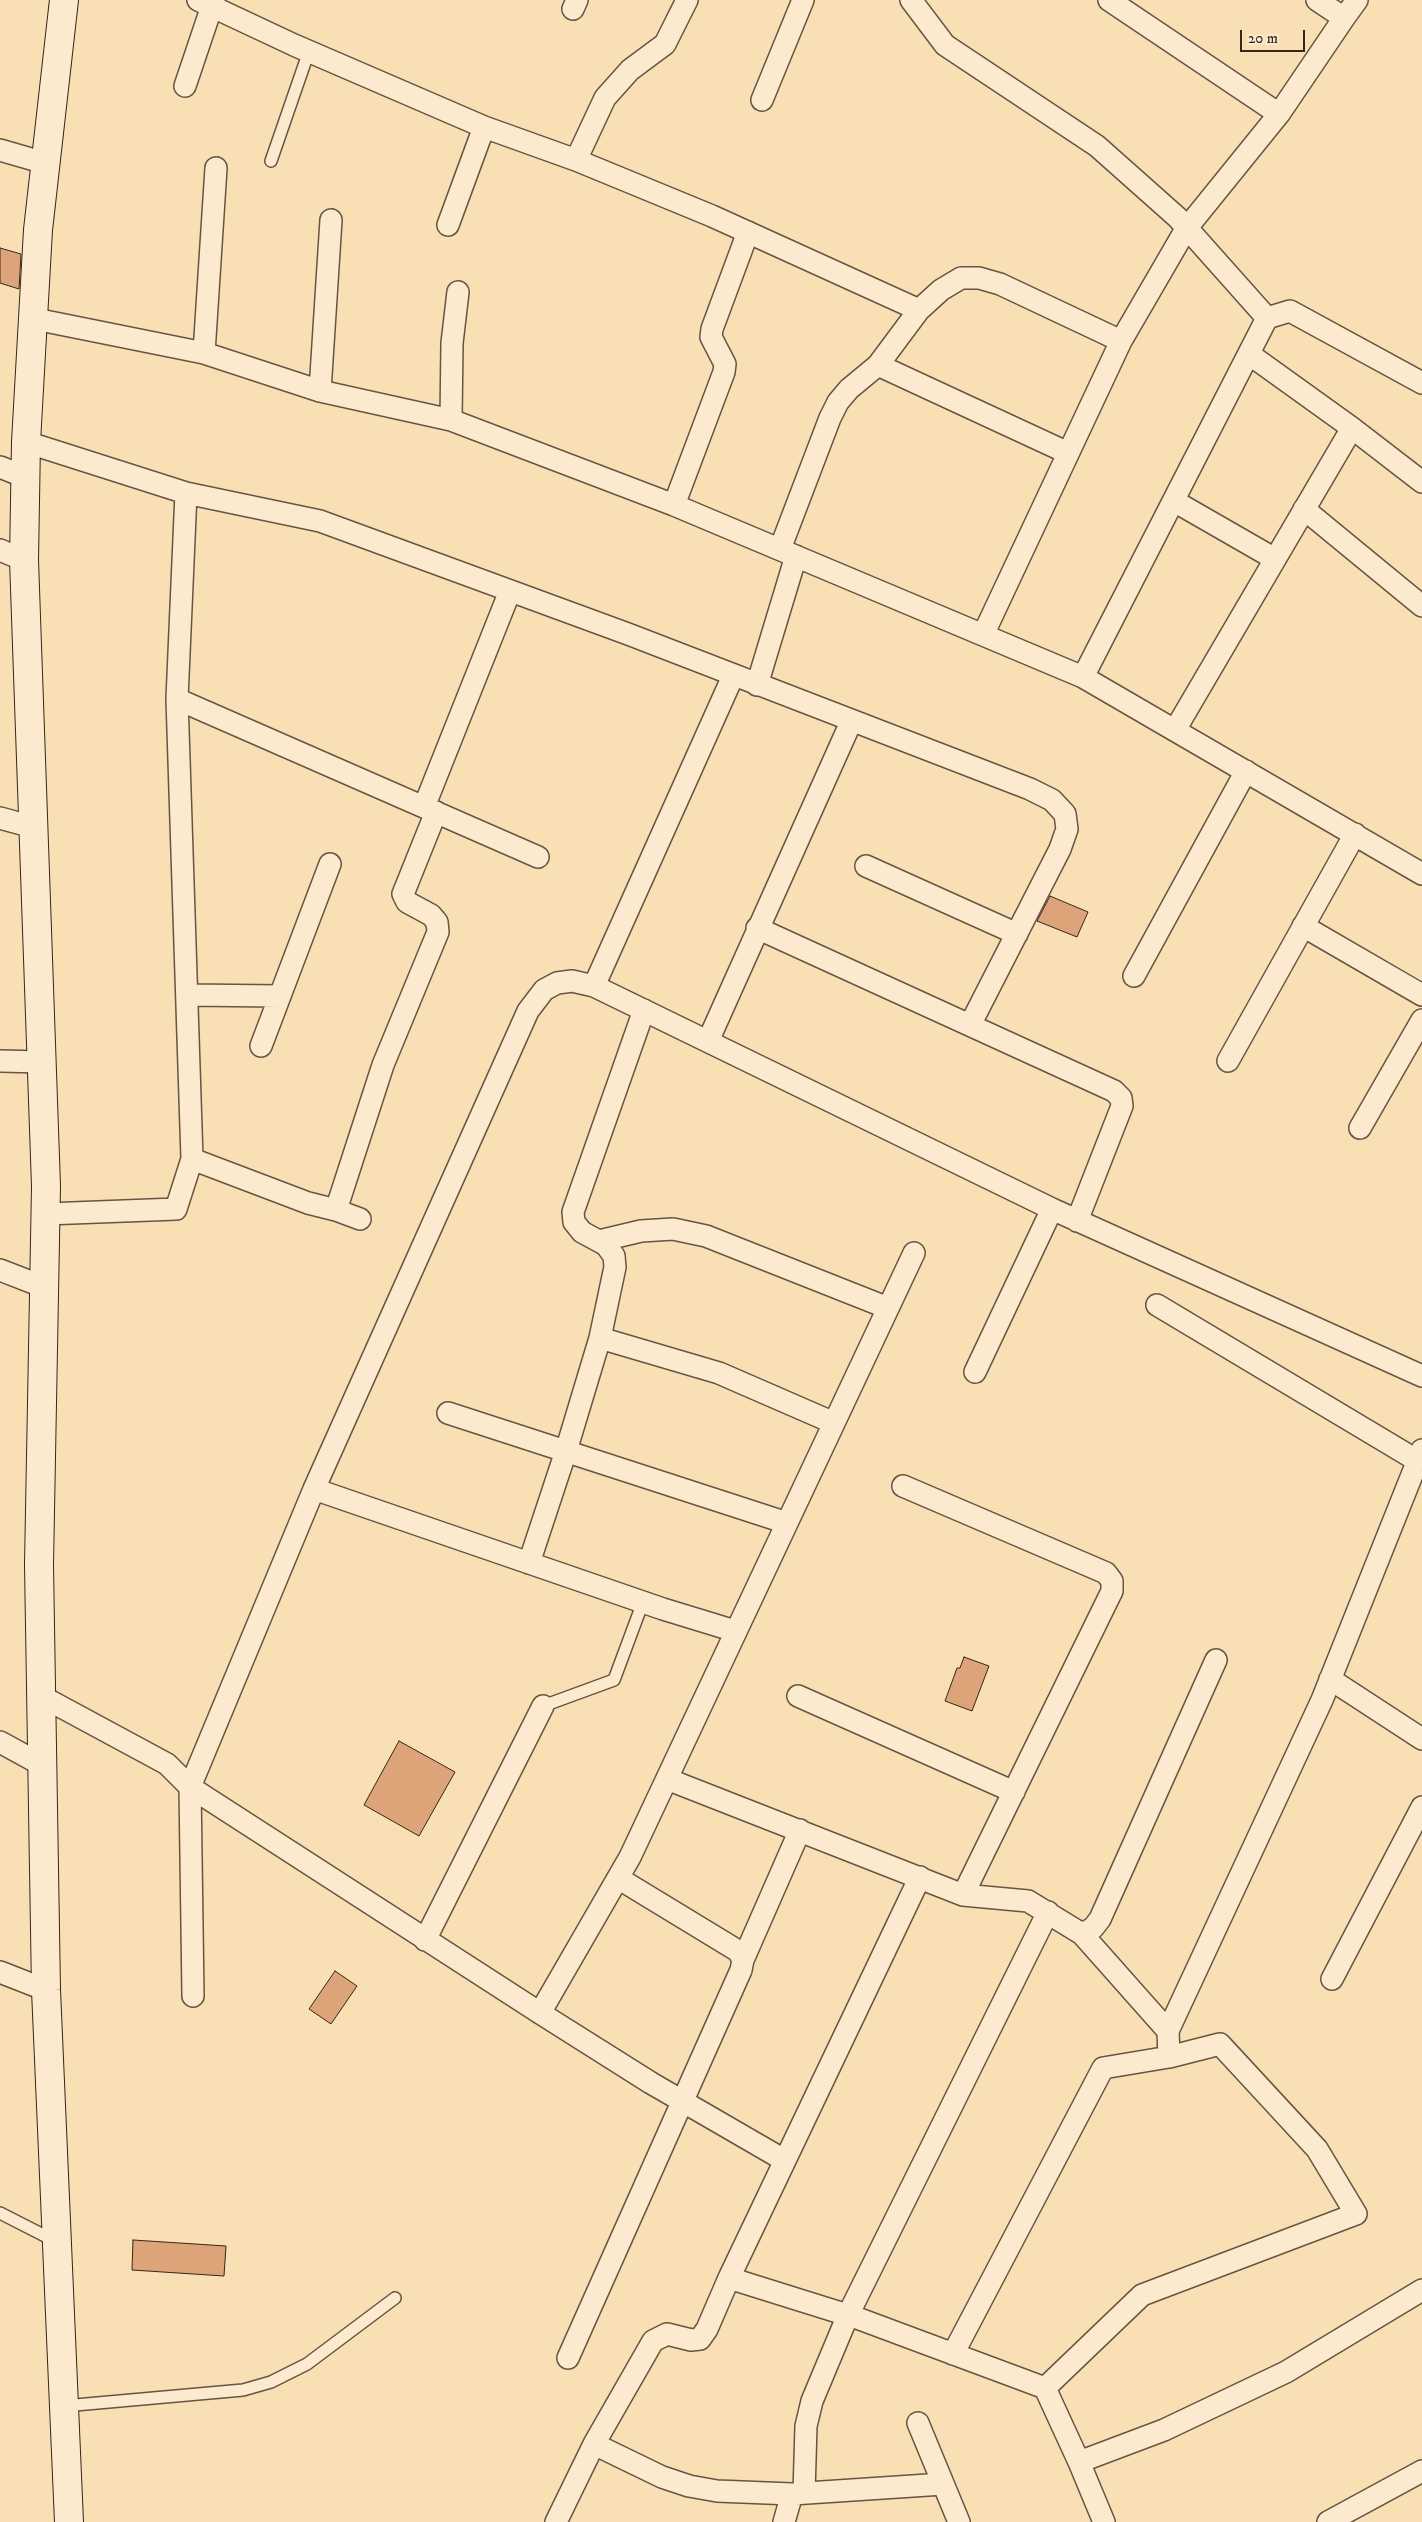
<!DOCTYPE html>
<style>
body{margin:0}
#map{position:relative;width:1422px;height:2522px;overflow:hidden;background:#f9dfb4;font-family:"IM FELL DW Pica",serif}
canvas{display:block}
.scale{position:absolute;left:1240px;top:30px;width:65px;height:22px;box-sizing:border-box;border:2px solid #36261c;border-top:0;padding-left:6px;font-size:15px;line-height:18px;white-space:nowrap;color:#36261c;-webkit-text-stroke:4px #fbeace;paint-order:stroke}
</style>
<div id="map">
<canvas width="1422" height="2522"></canvas>
<div class="scale">20 m</div>
</div>
<script>
const g = document.querySelector('canvas').getContext('2d');
g.lineJoin = 'round';
function fillPath(path, color) { g.fillStyle = color; g.fill(path, 'evenodd'); }
const poly = rows => new Path2D(rows.map(r => 'M' + r).join(''));
function strokePath(path, color, width, dash) { g.strokeStyle = color; g.lineWidth = width; g.lineCap = dash ? 'butt' : 'round'; g.setLineDash(dash || []); g.stroke(path); }
const building = poly([
 [0,248,21,254,19,289,0,283,0,248],
 [1050,896,1088,912,1077,937,1037,921,1050,896],
 [964,1657,989,1666,972,1711,945,1701,957,1668,960,1668,964,1657],
 [399,1741,455,1772,419,1836,364,1805,399,1741],
 [335,1971,357,1986,331,2024,309,2009,335,1971],
 [133,2240,226,2246,224,2276,132,2270,133,2240]
]);
fillPath(building, '#dca478');
strokePath(building, '#36261c', 1);
const lane = poly([
 [271,161,309,51],
 [543,1706,614,1680,643,1602],
 [0,2213,55,2241],
 [64,2406,243,2390,271,2382,307,2364,395,2298]
]);
const street = poly([
 [198,0,294,45,484,127,576,160,712,216,919,310],
 [911,0,945,45,1097,146,1178,218,1267,318],
 [573,9,577,0],
 [1344,18,1357,0],
 [185,86,214,0],
 [762,100,803,0],
 [1279,114,1344,18,1317,0],
 [0,150,45,163],
 [576,160,605,98,630,70,665,44,687,0],
 [448,225,484,127],
 [35,319,204,353,320,391,451,420,674,505,1083,677,1422,874],
 [204,353,216,168],
 [1249,354,1352,428,1422,482],
 [878,365,1068,453],
 [320,391,331,220],
 [451,420,452,343,458,292],
 [26,442,186,493,177,699,192,1159,176,1209,46,1214],
 [0,467,25,477],
 [186,493,320,521,628,634,1030,789,1052,800,1065,814,1067,829,1060,849,970,1025],
 [1174,501,1275,559],
 [674,505,724,372,725,364,711,337,712,329,748,232],
 [1304,509,1422,606],
 [780,549,830,418,838,402,849,389,878,365,919,310,941,290,961,278,979,278,1000,284,1121,341],
 [0,550,24,560],
 [983,635,1121,341,1186,229,1279,114,1109,0],
 [1083,677,1267,318,1290,311,1422,383],
 [757,685,796,556],
 [177,699,538,857],
 [1175,730,1352,428],
 [424,807,510,591],
 [0,818,33,827],
 [866,866,1017,934],
 [1303,926,1422,995],
 [757,928,1114,1091,1121,1098,1122,1106,1077,1221],
 [1134,976,1246,771],
 [594,986,733,676],
 [188,995,280,996],
 [708,1041,851,722],
 [261,1046,330,864],
 [0,1061,42,1062],
 [1228,1061,1355,834],
 [1360,1128,1422,1020],
 [192,1159,308,1203,336,1210,383,1065,438,932,437,922,431,915,407,902,403,894,436,812],
 [336,1210,360,1219],
 [599,1241,641,1231,673,1229,706,1236,888,1308],
 [0,1270,44,1287],
 [1157,1305,1418,1461],
 [600,1338,719,1373,834,1423],
 [975,1372,1052,1209],
 [448,1413,787,1523],
 [903,1486,1106,1573,1112,1581,1112,1591,963,1895],
 [314,1489,663,1609,735,1631],
 [529,1563,566,1451,600,1338,615,1267,614,1256,606,1245,582,1232,574,1222,573,1212,644,1010],
 [1330,1679,1422,1739],
 [41,1696,167,1764,190,1787,540,2013,651,2083,784,2160],
 [798,1696,1014,1792],
 [0,1742,42,1765],
 [667,1779,963,1895,1028,1901,1082,1934,1093,1928,1100,1919,1216,1660],
 [1082,1934,1168,2031],
 [425,1940,543,1706],
 [743,1960,800,1830],
 [0,1972,46,1990],
 [1332,1979,1422,1807],
 [193,1996,190,1787,314,1489,528,1011,544,990,557,983,572,981,594,986,1052,1209,1422,1376],
 [540,2013,630,1857,914,1253],
 [1169,2057,1168,2031,1322,1700,1422,1450],
 [729,2278,920,1877],
 [953,2354,1103,2068,1169,2057,1220,2044,1317,2149,1356,2214,1142,2295,1045,2388],
 [568,2358,741,1970,743,1960,738,1951,618,1878],
 [918,2423,959,2522],
 [594,2444,662,2477,689,2486,717,2491,792,2494,943,2484],
 [804,2493,806,2426,812,2401,848,2315,1048,1912],
 [556,2522,594,2444,653,2341,667,2334,691,2340,700,2339,707,2329,729,2278,857,2318,1045,2388,1079,2462],
 [784,2522,792,2494],
 [1104,2522,1079,2462,1164,2430,1286,2372,1422,2290],
 [1328,2522,1422,2471]
]);
const secondary = poly([
 [64,0,38,230,26,442,24,560,46,1186,39,1565,46,1990,69,2522]
]);
strokePath(lane, '#675442', 14);
strokePath(street, '#675442', 24);
strokePath(secondary, '#36261c', 30);
strokePath(lane, '#fbeace', 11);
strokePath(street, '#fbeace', 21);
strokePath(secondary, '#fbeace', 28);
</script>
